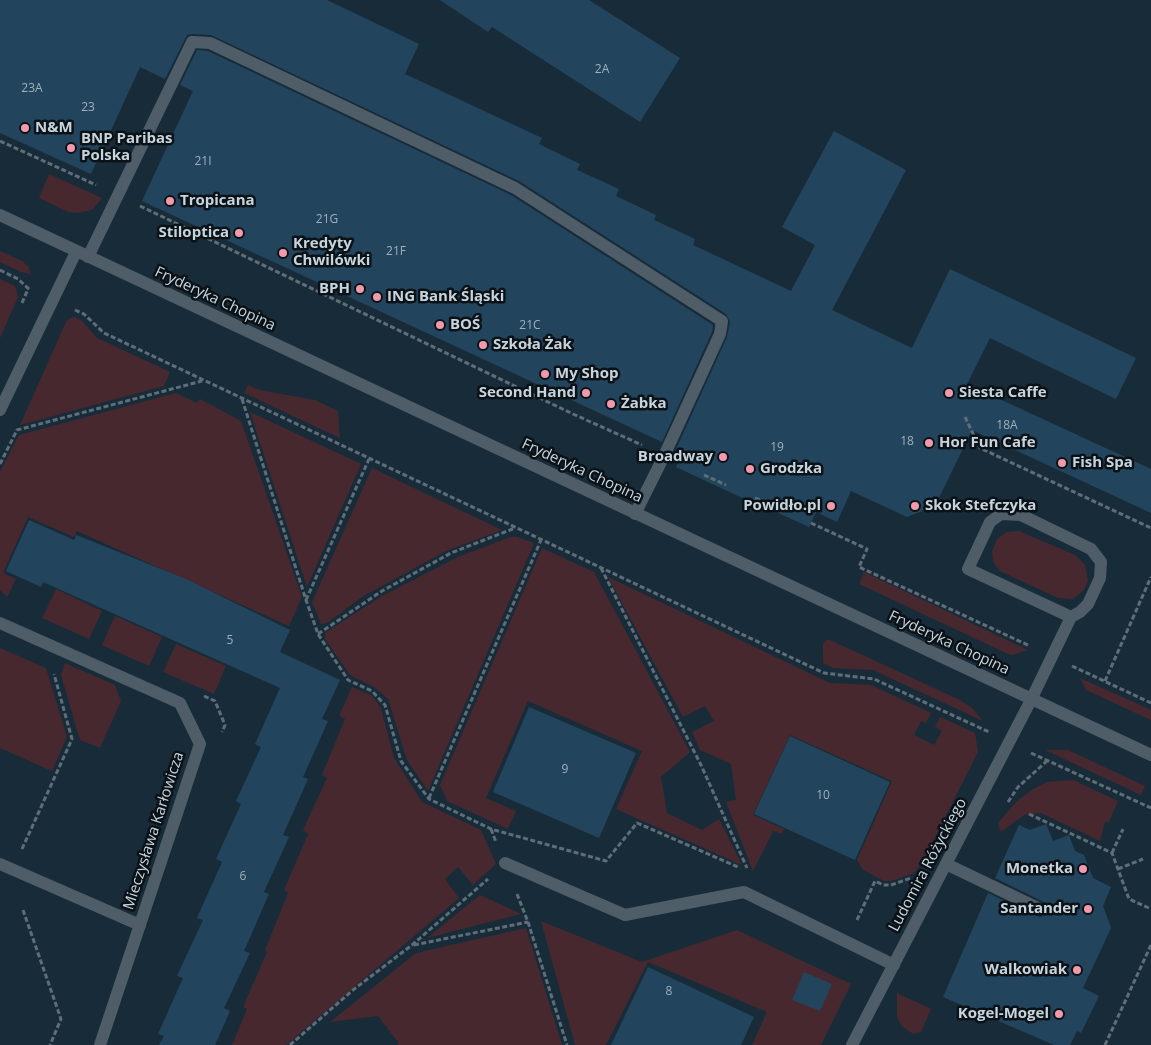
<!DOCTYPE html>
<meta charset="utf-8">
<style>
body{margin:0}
canvas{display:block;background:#182b38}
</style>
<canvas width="1151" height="1045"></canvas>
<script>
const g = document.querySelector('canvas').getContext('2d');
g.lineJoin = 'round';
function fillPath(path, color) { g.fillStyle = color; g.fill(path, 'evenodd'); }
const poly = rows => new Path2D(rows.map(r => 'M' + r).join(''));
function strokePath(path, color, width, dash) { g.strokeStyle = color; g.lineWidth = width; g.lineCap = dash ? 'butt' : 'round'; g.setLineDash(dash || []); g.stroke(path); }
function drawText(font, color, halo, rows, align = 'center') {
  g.font = font + ' "Open Sans",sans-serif'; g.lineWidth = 5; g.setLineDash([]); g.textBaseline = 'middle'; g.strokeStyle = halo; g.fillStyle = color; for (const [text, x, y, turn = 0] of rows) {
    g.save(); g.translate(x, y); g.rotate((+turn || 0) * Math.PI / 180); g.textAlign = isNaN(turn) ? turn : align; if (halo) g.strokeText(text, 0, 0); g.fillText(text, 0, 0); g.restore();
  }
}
fillPath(poly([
 [49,174,102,198,92,210,78,213,68,212,39,198],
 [0,251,22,261,28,266,31,274,21,272,0,262],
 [0,279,15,286,18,297,0,338],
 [74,317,81,320,97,338,170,372,164,386,20,425,66,322,70,318],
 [248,385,259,390,315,400,338,411,340,438,244,393],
 [176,393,197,403,200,399,241,421,302,597,289,626,77,531,74,537,28,517,3,573,16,579,7,597,0,590,0,472,19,435],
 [250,412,361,464,307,587],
 [372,468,502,530,446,551,362,597,327,623,321,624,312,602],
 [1019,531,1075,555,1085,565,1088,581,1084,590,1073,599,1058,598,1000,571,993,562,992,552,997,539,1007,532],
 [510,537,517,537,534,543,428,791,407,760,388,699,374,687,350,675,325,639,325,633,382,596,458,557],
 [542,548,594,572,690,752,661,777,667,813,702,830,719,819,742,865,616,809,642,751,528,701,486,798,516,811,508,829,447,801,440,785],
 [864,572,1028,650,1012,655,1008,654,859,584],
 [608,577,830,683,871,685,931,713,926,723,921,721,914,735,934,745,942,731,935,727,940,717,975,733,978,752,924,859,914,873,892,881,884,881,863,870,857,860,892,781,790,735,753,815,784,829,782,834,773,831,753,871,726,802,736,800,731,764,700,750,692,732,714,721,705,706,683,717],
 [56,589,102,611,89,639,42,618],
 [115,616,162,637,149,666,102,645],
 [826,640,830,640,958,699,972,708,983,721,873,670,833,668,823,663,823,644],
 [176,644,226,666,214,694,163,672],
 [0,648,46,668,67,737,52,771,0,748],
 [65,663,115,685,121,701,100,748,80,740,61,675],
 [1080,678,1151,710,1151,720,1086,690],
 [352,687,373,696,381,709,394,758,422,802,481,830,496,864,473,885,458,867,445,879,459,898,286,1045,232,1045,247,1009,243,1007,267,952,265,950,288,893,284,890,308,834,303,830,327,778,322,775,345,719,339,716],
 [1045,750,1068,750,1145,786,1141,795],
 [1073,780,1118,801,1109,822,1105,822,1100,841,1041,813,1024,815,1001,832,998,823,1016,802,1033,789,1047,782],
 [480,895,521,914,427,938],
 [541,921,642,962,737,930,851,984,821,1045,752,1045,767,1012,648,962,606,1045,575,1045],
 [526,928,562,1045,398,1045,398,1042,378,1016,330,1022,416,953],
 [897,993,931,1009,921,1032,913,1034,902,1026,897,1018]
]), '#47282f');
fillPath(poly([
 [0,0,327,0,419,44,405,74,542,138,539,144,580,164,577,170,619,189,616,196,656,215,654,220,695,239,693,245,791,291,815,245,782,227,834,131,906,170,832,310,912,348,950,269,1136,358,1116,399,990,338,967,384,1151,469,1151,513,972,430,935,506,907,517,851,491,837,522,816,512,809,527,754,502,753,503,676,467,684,452,676,449,727,337,730,322,726,314,519,181,211,35,192,34,187,35,165,79,140,67,91,174,0,133],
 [440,0,589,0,680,58,640,122,492,27,488,32],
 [197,50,208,51,511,195,713,325,712,332,662,442,142,201,193,91,180,85],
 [29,520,74,540,76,535,186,579,290,630,280,652,340,680,322,719,328,721,303,777,308,779,283,835,289,837,264,892,269,894,244,951,250,953,224,1008,230,1011,215,1045,159,1045,164,1036,158,1034,183,978,177,976,203,920,197,918,222,862,216,859,241,804,236,801,261,747,255,744,280,688,43,582,41,587,6,571],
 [529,707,636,753,599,838,493,792],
 [790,736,890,782,855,860,754,814],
 [1046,824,1053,841,1069,835,1075,851,1084,855,1093,878,1111,887,1103,906,1111,928,1083,988,1099,996,1081,1033,1077,1031,1070,1045,1054,1045,943,997,988,893,1036,916,1041,917,1047,913,1048,908,1044,902,995,878,1019,825,1030,830],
 [648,967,754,1017,741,1045,611,1045],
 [804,972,832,984,820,1011,792,1000]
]), '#22455d');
strokePath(poly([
 [0,141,96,185],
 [140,206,573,414,642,445],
 [0,270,18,279,30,290],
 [22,303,28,289],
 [75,310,84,314,104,333,824,673,874,679,989,732],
 [242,399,306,600,318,634,348,680,372,691,385,705,401,761,429,799,491,829,606,861,637,823,740,868],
 [965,417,980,448,1151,528],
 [0,464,17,430,202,381],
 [704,475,726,485],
 [755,498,778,508],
 [811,523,867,549,859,567,1030,646],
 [601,568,701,765,747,868],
 [306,600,369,459],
 [318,634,382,591,451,553,515,528],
 [1072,666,1151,703],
 [1105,681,1151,577],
 [204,696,215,701,225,725,222,732],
 [1031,753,1151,808],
 [429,798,541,540],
 [1008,802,1018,787,1047,761],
 [1029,814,1112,853,1129,899,1151,909],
 [491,829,496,842],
 [22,849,72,739,54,674],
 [1112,853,1123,829],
 [1118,869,1143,859],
 [517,894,528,922,567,1045],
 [23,910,61,1019,50,1045],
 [857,920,875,881,883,885,891,885,911,878],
 [414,945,528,922],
 [290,1045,353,990,412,945,488,879],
 [1105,1045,1151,945]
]), '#5e6e79', 3, [5, 2.5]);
strokePath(poly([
 [88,257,192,42,210,43,515,188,722,321,720,334,664,456,635,514],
 [1001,514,1021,515,1091,549,1101,562,1100,578,1088,604,1080,612,1071,617,968,569,990,522,1001,514],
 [1031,700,1071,617],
 [505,863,625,915,744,892,894,965],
 [0,864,140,925],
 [946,864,1040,909]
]), '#4e5d68', 12);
strokePath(poly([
 [0,410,76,252],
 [0,623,180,703,200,744,100,1045],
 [852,1045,1031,700]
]), '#4e5d68', 12);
strokePath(poly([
 [0,215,1151,755]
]), '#4e5d68', 12);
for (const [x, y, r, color] of [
 [25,128,5,"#f29aac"],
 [71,148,5,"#f29aac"],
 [170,201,5,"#f29aac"],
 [239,233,5,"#f29aac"],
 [283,253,5,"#f29aac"],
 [360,289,5,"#f29aac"],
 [377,297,5,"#f29aac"],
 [440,325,5,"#f29aac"],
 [483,345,5,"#f29aac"],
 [545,374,5,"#f29aac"],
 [586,393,5,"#f29aac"],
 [949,393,5,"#f29aac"],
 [611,404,5,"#f29aac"],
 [929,443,5,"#f29aac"],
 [723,457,5,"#f29aac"],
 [1062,463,5,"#f29aac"],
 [750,469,5,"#f29aac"],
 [831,506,5,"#f29aac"],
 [915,506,5,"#f29aac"],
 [1083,869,5,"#f29aac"],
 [1088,909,5,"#f29aac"],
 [1077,970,5,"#f29aac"],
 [1059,1014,5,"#f29aac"]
]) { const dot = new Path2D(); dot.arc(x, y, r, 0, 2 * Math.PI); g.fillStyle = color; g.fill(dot); strokePath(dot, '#0a1218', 2); }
drawText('12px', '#9eb0bc', null, [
 ["2A",602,70],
 ["23A",32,89],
 ["23",88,108],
 ["21I",203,162],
 ["21G",327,220],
 ["21F",396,252],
 ["21C",530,326],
 ["18A",1007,426],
 ["18",907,442],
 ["19",777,448],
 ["5",230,641],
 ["9",565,770],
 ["10",823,796],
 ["6",243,877],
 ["8",669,992]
]);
drawText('bold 15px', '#c8d4dc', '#0a1218', [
 ["N&M",35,128],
 ["BNP Paribas",81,139],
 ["Polska",81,156],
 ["Tropicana",180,201],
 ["Stiloptica",229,233,"right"],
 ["Kredyty",293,244],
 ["Chwilówki",293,261],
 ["BPH",350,289,"right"],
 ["ING Bank Śląski",387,297],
 ["BOŚ",450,325],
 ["Szkoła Żak",493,345],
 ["My Shop",555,374],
 ["Second Hand",576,393,"right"],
 ["Siesta Caffe",959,393],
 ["Żabka",621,404],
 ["Hor Fun Cafe",939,443],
 ["Broadway",713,457,"right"],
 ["Fish Spa",1072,463],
 ["Grodzka",760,469],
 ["Powidło.pl",821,506,"right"],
 ["Skok Stefczyka",925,506],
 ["Monetka",1073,869,"right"],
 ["Santander",1078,909,"right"],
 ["Walkowiak",1067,970,"right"],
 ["Kogel-Mogel",1049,1014,"right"]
], 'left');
drawText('15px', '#c8d4dc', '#0a1218', [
 ["Fryderyka Chopina",215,299,25],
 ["Fryderyka Chopina",582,471,25],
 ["Fryderyka Chopina",949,643,25],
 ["Mieczysława Karłowicza",154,831,-72],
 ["Ludomira Różyckiego",928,865,-62]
]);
</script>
